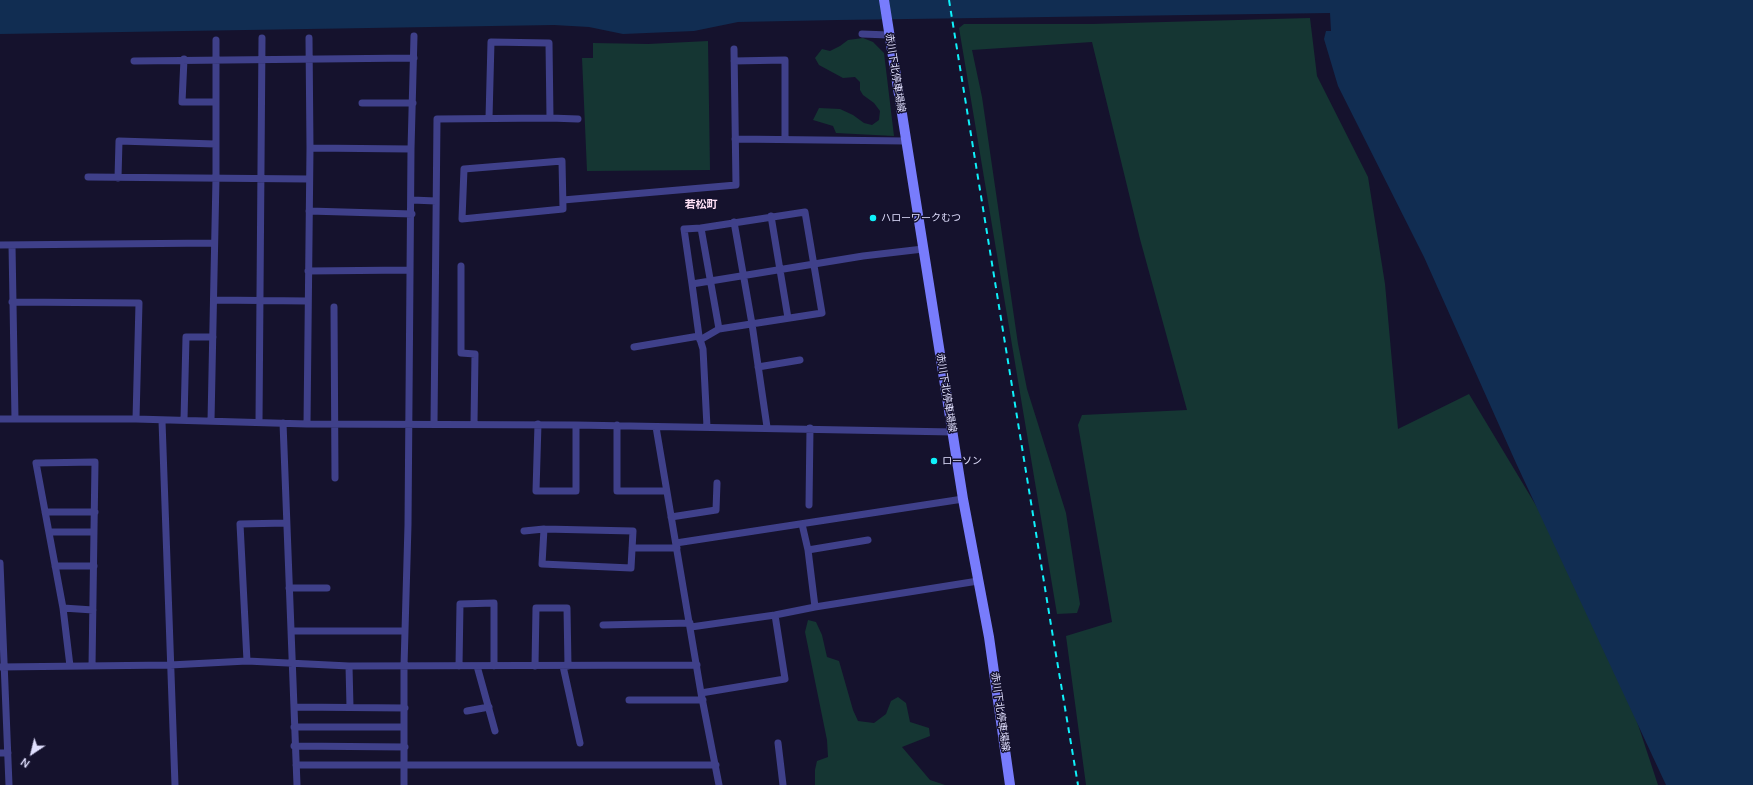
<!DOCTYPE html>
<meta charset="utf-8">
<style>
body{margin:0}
#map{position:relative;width:1753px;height:785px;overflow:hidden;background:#15122d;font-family:Manrope,sans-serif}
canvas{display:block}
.north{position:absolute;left:12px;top:733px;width:40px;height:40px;-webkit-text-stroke:3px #15122d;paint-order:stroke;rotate:215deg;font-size:11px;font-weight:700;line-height:16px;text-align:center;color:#e0dffe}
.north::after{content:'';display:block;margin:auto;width:14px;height:18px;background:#e0dffe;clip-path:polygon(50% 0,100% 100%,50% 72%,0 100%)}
</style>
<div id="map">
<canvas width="1753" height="785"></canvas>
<div class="north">N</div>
</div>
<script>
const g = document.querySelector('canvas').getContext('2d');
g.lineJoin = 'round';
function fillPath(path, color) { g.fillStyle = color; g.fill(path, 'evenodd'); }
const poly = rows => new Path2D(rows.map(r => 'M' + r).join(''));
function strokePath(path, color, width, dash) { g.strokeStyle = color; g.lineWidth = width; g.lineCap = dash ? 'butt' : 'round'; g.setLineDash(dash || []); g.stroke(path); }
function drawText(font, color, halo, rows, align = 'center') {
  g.font = font + ' Manrope,"Noto Sans JP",sans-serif'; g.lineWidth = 3; g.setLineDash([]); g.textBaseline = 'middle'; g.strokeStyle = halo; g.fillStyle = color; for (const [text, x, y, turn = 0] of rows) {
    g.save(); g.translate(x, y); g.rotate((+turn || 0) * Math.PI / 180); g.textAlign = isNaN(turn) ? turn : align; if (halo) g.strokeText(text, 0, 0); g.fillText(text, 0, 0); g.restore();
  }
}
fillPath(poly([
 [1310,18,1317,76,1368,177,1385,284,1398,429,1469,394,1561,547,1609,637,1658,785,1086,785,1066,636,1112,622,1078,425,1082,415,1187,410,1140,239,1092,42,972,50,982,97,1018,344,1027,389,1066,513,1080,604,1077,613,1057,614,959,28,964,24,1092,24],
 [863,38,873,42,884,53,894,136,836,133,833,126,813,120,819,108,840,109,853,115,864,123,872,125,879,120,880,111,874,103,863,95,860,90,860,82,855,77,843,78,819,65,815,58,822,49,830,51,840,46,848,40],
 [708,41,710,170,587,171,582,58,593,58,593,43,648,44],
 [808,620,816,622,822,635,827,657,839,661,853,710,858,721,874,723,886,714,891,701,898,697,906,703,910,722,929,728,930,736,902,747,930,780,945,785,815,785,815,770,817,761,828,757,827,740,805,632]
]), '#153633');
fillPath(poly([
 [0,0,1753,0,1753,785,1666,785,1516,463,1424,257,1338,86,1324,39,1326,31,1331,31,1330,13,838,20,738,22,694,31,623,34,589,27,554,25,0,34]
]), '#112d52');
strokePath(poly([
 [862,34,889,35],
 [184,59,182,102,215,102],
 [134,61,414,58],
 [734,61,785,60,785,139],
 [362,103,413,103],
 [489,118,491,42,549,43,550,118],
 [735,139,906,141],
 [310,148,411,149],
 [562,161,563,209,462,219,464,169,562,161],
 [88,177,309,179],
 [118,178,119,141,215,144],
 [412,200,436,201],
 [563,200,736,185,734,49],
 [309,211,412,214],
 [771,216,788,318],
 [734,222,752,324,767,427],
 [0,245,214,243],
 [12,245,15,419],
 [461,266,461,353,475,354,474,424],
 [308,271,410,270],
 [692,284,684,229,701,228,805,212,822,313,719,329,701,228],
 [214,300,307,301],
 [12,302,139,303,136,419],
 [334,307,335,478],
 [700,340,719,329],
 [634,347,699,336],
 [758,367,800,360],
 [0,419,136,419,307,424,576,425,953,432],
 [184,420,186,337,213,337],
 [162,421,175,785],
 [211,421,216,178,216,40],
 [259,422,262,38],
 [283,423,297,785],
 [307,424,310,148,309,38],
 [434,424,437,119,550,118,578,119],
 [538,424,536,491,576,491,576,425],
 [617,425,617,491,666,491],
 [656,427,701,693,719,785],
 [707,427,703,349,699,336,692,284,863,256,923,249],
 [809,505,810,428],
 [45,512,95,512],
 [671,517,716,510,717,483],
 [802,524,808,550,815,607],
 [524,531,544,529,633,531,631,568,542,564,544,529],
 [49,532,94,532],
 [676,543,963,499],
 [632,548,677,548],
 [808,550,868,540],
 [0,563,9,785],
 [55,566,94,566],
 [289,588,327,588],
 [63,608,93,610],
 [603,625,690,623],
 [691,627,775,615,815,607,978,581],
 [291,631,405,631],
 [247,661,240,524,286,523],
 [70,666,63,608,36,463,95,462,92,666],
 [349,666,350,707],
 [459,666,460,604,494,603,494,666],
 [477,666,495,731],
 [535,666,536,608,567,608,568,666],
 [563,666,580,743],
 [0,667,170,665,247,661,349,666,697,665],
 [701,693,785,679,775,615],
 [629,700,703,700],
 [294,707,405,708],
 [467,711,489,707],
 [294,727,404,727],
 [778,743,783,785],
 [294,746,405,747],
 [0,753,8,753],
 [296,765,716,765],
 [404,785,404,666,408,525,411,149,414,36]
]), '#3f408a', 7);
strokePath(poly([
 [884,0,963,499,989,637,1010,785]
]), '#787cfc', 10);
strokePath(poly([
 [949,0,1051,625,1078,785]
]), '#0ff1fa', 2, [6, 5]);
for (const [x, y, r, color] of [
 [873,218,4,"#0ff1fa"],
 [934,461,4,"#0ff1fa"]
]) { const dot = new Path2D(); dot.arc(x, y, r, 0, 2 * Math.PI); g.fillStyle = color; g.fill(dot); strokePath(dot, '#15122d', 1.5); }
drawText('10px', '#e0dffe', '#15122d', [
 ["赤川下北停車場線",895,73,81],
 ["赤川下北停車場線",946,393,81],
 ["赤川下北停車場線",1000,712,82]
]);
drawText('10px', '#e0dffe', '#15122d', [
 ["ハローワークむつ",881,218],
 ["ローソン",942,461]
], 'left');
drawText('bold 11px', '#fee0f5', '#15122d', [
 ["若松町",701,205]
]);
</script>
